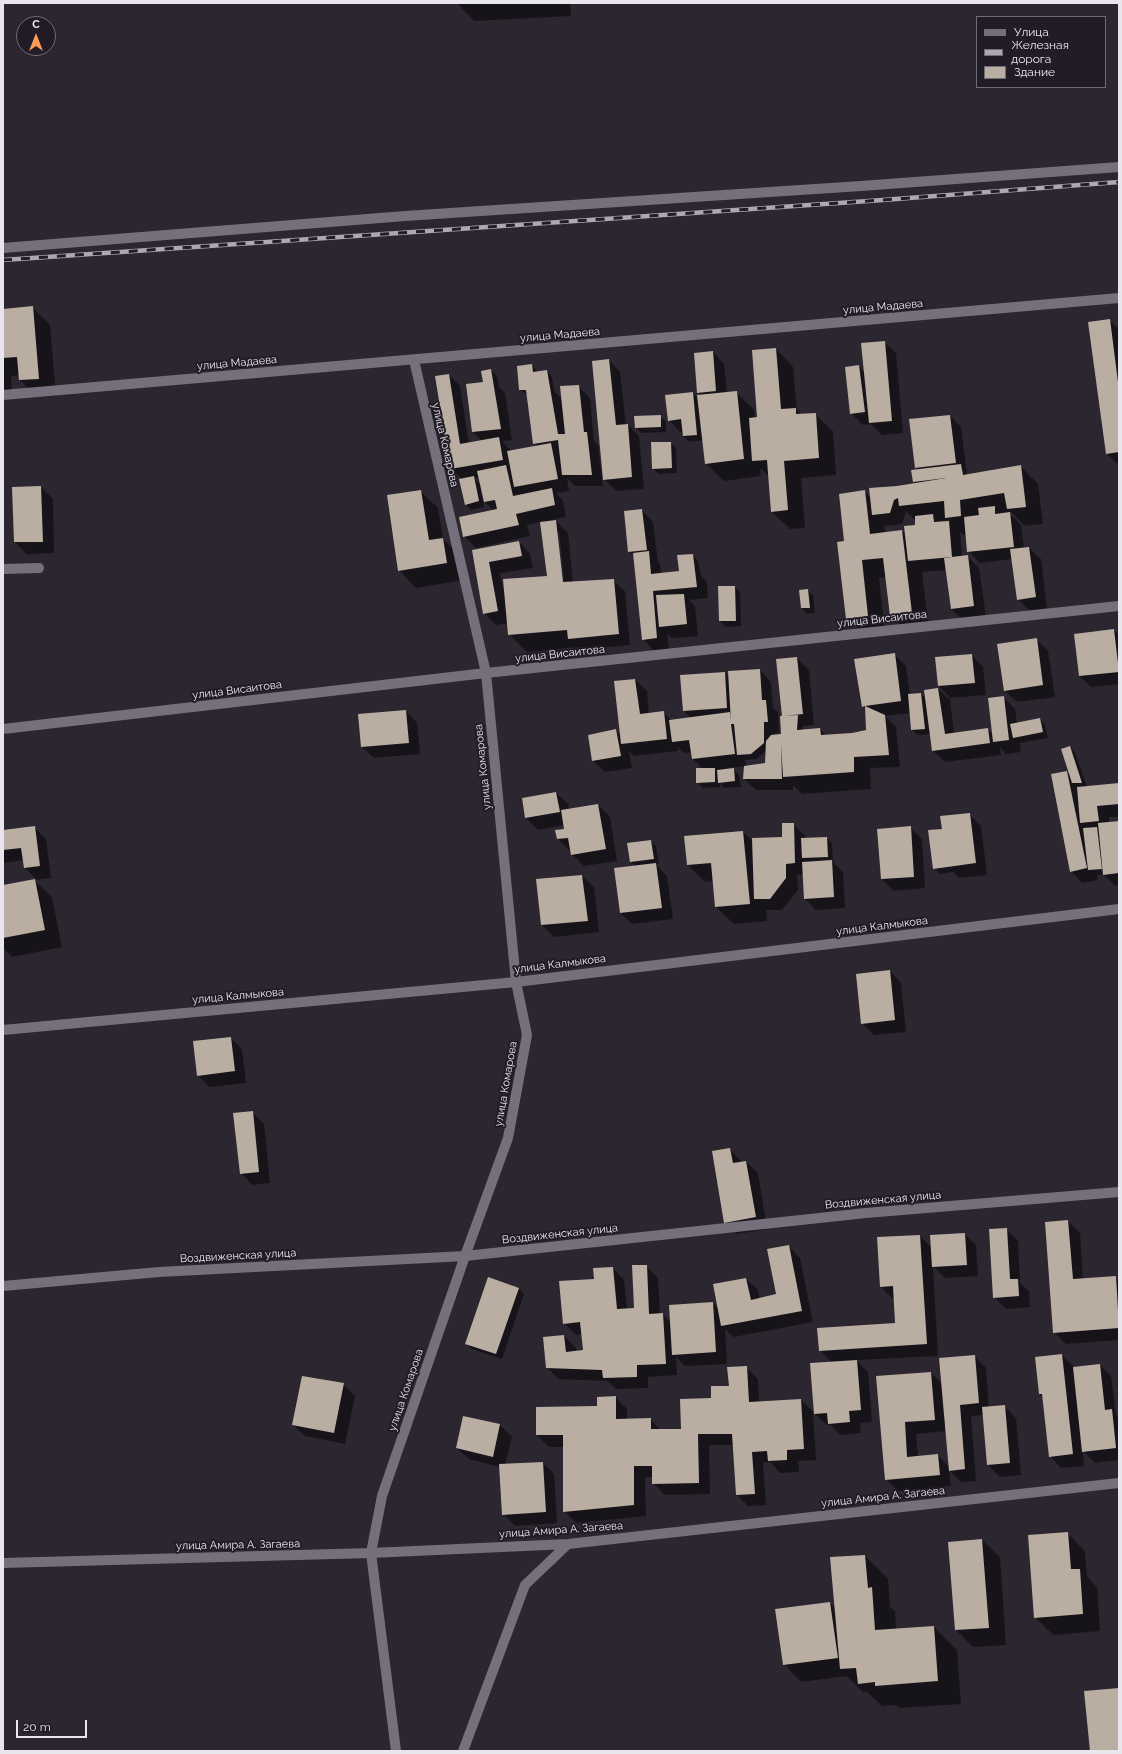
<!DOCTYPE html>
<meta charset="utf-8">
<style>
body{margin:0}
#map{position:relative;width:1122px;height:1754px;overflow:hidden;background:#2b2630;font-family:Raleway,sans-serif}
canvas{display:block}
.frame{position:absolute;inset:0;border:4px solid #eae6ee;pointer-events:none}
.legend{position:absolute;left:976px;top:16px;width:130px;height:72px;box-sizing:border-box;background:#211c26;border:1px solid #716d76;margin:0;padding:5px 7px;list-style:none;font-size:12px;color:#eae6ee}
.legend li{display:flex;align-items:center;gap:8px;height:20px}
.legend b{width:20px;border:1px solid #716d76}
.north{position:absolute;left:16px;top:16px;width:40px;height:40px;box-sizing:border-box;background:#211c26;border:1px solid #716d76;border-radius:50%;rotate:0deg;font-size:11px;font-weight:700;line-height:16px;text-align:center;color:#eae6ee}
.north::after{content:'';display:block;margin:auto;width:14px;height:18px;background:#fd9c56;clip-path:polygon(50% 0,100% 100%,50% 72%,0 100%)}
.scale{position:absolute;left:16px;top:1720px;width:71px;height:18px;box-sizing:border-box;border:2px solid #eae6ee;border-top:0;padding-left:5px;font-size:12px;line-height:14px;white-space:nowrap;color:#eae6ee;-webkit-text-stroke:3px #211c26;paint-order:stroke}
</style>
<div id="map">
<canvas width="1122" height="1754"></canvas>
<div class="frame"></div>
<ul class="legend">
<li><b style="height:5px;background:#76707d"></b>Улица</li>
<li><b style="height:5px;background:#ada8b1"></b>Железная дорога</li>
<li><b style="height:11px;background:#baaea3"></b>Здание</li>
</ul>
<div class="north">С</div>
<div class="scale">20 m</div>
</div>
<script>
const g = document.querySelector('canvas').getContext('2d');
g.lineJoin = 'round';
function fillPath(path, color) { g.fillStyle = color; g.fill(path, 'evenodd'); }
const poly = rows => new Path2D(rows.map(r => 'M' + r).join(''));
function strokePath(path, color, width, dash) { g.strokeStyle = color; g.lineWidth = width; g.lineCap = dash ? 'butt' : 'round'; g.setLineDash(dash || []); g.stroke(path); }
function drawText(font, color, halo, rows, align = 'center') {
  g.font = font + ' Raleway,sans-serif'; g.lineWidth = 4; g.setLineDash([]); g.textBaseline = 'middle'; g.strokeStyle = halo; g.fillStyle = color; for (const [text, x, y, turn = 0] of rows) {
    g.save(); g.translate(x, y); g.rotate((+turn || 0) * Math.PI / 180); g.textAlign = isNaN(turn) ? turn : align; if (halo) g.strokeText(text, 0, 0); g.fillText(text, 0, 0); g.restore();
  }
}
fillPath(poly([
 [457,3,570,3,571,16,474,21],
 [33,308,50,325,56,396,37,397,20,380,19,375,11,376,12,395,3,396,3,310],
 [1109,320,1119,330,1119,466,1106,453],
 [884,342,896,353,903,433,882,435,871,424,863,425,851,413,859,366,865,373],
 [776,349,793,367,797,410,802,415,815,414,833,431,836,475,801,478,805,528,790,529,772,512,770,477,760,468,761,476,724,481,706,464,704,440,689,442,683,436,683,432,680,432,669,420,693,393,699,399,701,396,698,392,713,352,724,364,727,393,736,392,754,410,755,418,758,418],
 [609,360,620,372,626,425,628,425,639,436,644,489,616,491,604,479],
 [532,365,538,372,547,371,552,377,554,391,562,399,578,386,590,398,594,441,598,445,603,486,575,486,567,478,569,491,556,493,563,501,566,517,554,519,568,533,573,582,613,580,625,591,630,645,580,650,578,647,527,652,509,634,508,623,496,625,484,613,473,551,519,542,530,554,533,568,500,573,504,594,548,576,541,522,527,525,530,536,476,548,464,536,494,511,485,502,483,491,481,491,484,507,471,510,465,504,462,479,451,469,436,377,449,375,460,386,469,444,482,441,473,432,467,385,484,383,491,370,497,376,499,387,505,393,512,440,502,441,511,451,538,447,534,443,528,395,520,390],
 [475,478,480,478,481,485,477,481],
 [557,532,559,532,564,579,562,579],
 [660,416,666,421,666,432,641,433,636,427],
 [950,416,961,427,967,475,1020,466,1038,484,1043,524,1025,526,1011,512,1008,512,1021,525,1024,548,1029,548,1041,559,1047,608,1030,611,1018,599,1012,559,980,563,968,551,967,535,964,535,960,532,962,557,967,556,979,568,986,617,963,620,951,609,946,570,922,572,929,630,908,633,891,615,886,577,879,578,885,633,865,636,847,618,845,542,864,491,871,498,897,487,916,484,914,481,919,470,916,467],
 [906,511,916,521,916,526,906,536,902,531,885,533,884,526,902,524],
 [948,520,951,522,941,523,939,521],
 [670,443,676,448,677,473,658,474,653,468],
 [41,487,53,499,54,553,26,554,15,542,13,488],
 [420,491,438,508,443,539,460,556,464,580,416,588,399,570],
 [642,510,653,522,658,562,660,564,661,574,681,572,693,555,698,561,701,576,707,582,708,598,689,600,695,606,698,636,672,638,667,633,669,649,654,651,643,639,634,556,629,551],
 [719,587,735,587,740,592,741,626,726,627,720,621],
 [808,590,813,596,815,613,807,614,802,608,800,591],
 [1114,630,1119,635,1119,684,1091,687,1079,676],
 [1036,639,1048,651,1055,697,1017,702,1005,691],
 [894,654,906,666,910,695,921,694,926,698,938,689,950,700,954,733,987,729,993,735,1003,697,1015,709,1017,724,1040,719,1045,725,1048,738,1020,743,1021,752,1006,754,1000,747,1001,755,945,762,933,751,931,734,918,735,912,730,911,713,885,716,896,727,900,767,870,768,871,789,802,794,793,785,793,790,756,790,744,779,745,766,727,768,727,770,734,769,739,775,741,787,724,788,720,783,720,787,703,788,697,782,703,769,693,759,692,752,684,753,678,747,678,751,634,756,629,751,632,768,605,772,593,761,589,735,616,730,621,736,635,680,647,691,649,714,663,712,671,720,691,718,683,710,725,673,729,678,760,670,771,682,773,708,778,712,779,733,774,734,774,735,782,737,784,717,783,715,797,658,809,670,814,725,803,726,803,730,820,729,826,735,852,734,867,731,866,709,863,706],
 [766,751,766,764,746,766,745,760,757,759],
 [972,655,983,667,986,695,950,698,939,686,936,658],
 [406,711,417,723,420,754,374,758,362,747],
 [1070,747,1075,753,1087,787,1119,784,1119,817,1109,817,1109,823,1119,822,1119,885,1115,886,1104,875,1097,875,1098,880,1082,883,1071,871,1067,772,1072,777],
 [556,793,568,804,569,810,598,805,610,817,617,861,584,866,572,854,571,850,569,850,558,839,565,829,564,825,538,830,526,818,523,799],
 [969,814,981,826,987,875,959,878,953,872,940,874,934,868,942,830],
 [793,824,805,836,805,839,826,838,832,843,833,862,843,872,845,908,816,910,805,899,803,875,797,875,798,890,782,910,766,910,767,921,734,924,716,907,714,881,705,882,688,865,685,837,743,832,753,841,783,838],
 [34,827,46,839,51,878,34,880,52,897,62,947,12,957,3,948,3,886,36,879,25,868,24,860,3,863,3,831],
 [910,827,922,839,925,888,893,891,882,879,878,830],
 [651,841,656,846,659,864,656,865,667,876,673,919,632,924,620,913,636,867,631,862],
 [582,876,594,887,599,932,554,937,542,925,538,880],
 [890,971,901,983,906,1032,874,1035,862,1023],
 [231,1038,242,1049,246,1083,209,1087,198,1075],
 [252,1112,264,1124,270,1183,252,1185,241,1173],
 [730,1149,742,1162,746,1162,758,1173,767,1229,737,1234,725,1222],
 [1068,1221,1080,1233,1083,1280,1116,1277,1119,1280,1119,1340,1066,1344,1054,1332],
 [1006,1229,1018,1241,1020,1283,1029,1291,1030,1307,1006,1309,994,1297],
 [965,1234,976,1245,978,1276,945,1278,933,1266,938,1356,856,1360,868,1372,872,1422,860,1423,861,1433,840,1435,831,1425,827,1425,815,1414,832,1363,820,1350,896,1324,895,1298,892,1298,881,1287,920,1236,932,1248],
 [788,1246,800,1258,813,1322,734,1337,725,1329,727,1364,685,1366,676,1357,677,1375,648,1377,648,1388,616,1389,608,1381,558,1379,547,1367,564,1336,576,1348,576,1352,584,1351,582,1334,576,1335,564,1323,595,1280,613,1268,624,1280,627,1309,635,1309,646,1266,658,1278,660,1315,663,1314,671,1323,713,1303,719,1310,746,1279,758,1290,759,1299,777,1295],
 [489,1278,519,1289,524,1294,502,1359,472,1349,466,1343],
 [1062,1355,1074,1367,1100,1365,1111,1376,1116,1415,1119,1418,1119,1460,1095,1463,1083,1451,1084,1466,1061,1468,1050,1456,1043,1398,1040,1394,1036,1358],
 [974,1356,986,1368,989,1408,1005,1407,1016,1418,1021,1475,1000,1477,988,1465,984,1415,971,1416,976,1481,961,1482,949,1470,951,1486,898,1491,886,1479,877,1377,931,1373,942,1384],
 [946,1431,949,1467,938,1455,918,1457,916,1434],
 [746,1367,758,1379,759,1403,801,1400,813,1411,816,1460,798,1461,799,1472,780,1473,770,1462,763,1463,766,1505,748,1506,737,1495,733,1445,709,1445,710,1494,665,1495,653,1483,653,1477,645,1477,646,1516,576,1523,564,1511,564,1447,549,1447,537,1435,537,1408,597,1407,615,1397,627,1409,627,1420,651,1420,661,1430,682,1430,712,1399,730,1387],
 [343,1384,355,1396,345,1444,305,1436,293,1425],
 [464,1417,500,1425,512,1437,505,1465,543,1463,554,1474,557,1523,515,1526,503,1514,500,1467,469,1459,457,1448],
 [1067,1533,1085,1551,1087,1577,1097,1587,1100,1631,1053,1635,1035,1617],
 [982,1540,1000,1557,1006,1645,973,1647,956,1630,949,1543],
 [865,1556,888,1579,890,1607,895,1611,896,1630,934,1627,957,1650,961,1704,899,1708,896,1705,882,1706,867,1692,863,1692,847,1676,801,1682,784,1664,830,1603,836,1609]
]), '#0007');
fillPath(poly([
 [33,306,39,379,19,380,17,357,3,358,3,309],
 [1110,319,1119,390,1119,452,1106,454,1088,322],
 [885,341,892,421,869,423,861,343],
 [776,348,781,409,796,408,796,414,816,413,819,458,784,461,788,510,771,512,767,460,752,461,749,418,757,417,752,350],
 [713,351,716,391,697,393,694,353],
 [609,359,616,425,628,424,632,477,603,480,592,361],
 [532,364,533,372,547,370,558,434,565,434,560,386,579,385,584,432,587,432,592,475,562,475,558,440,533,444,526,390,519,390,517,366],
 [859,365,865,412,850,414,845,367],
 [491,369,501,429,472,432,466,384,483,382,481,371],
 [449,374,460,444,499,437,503,460,450,469,435,376],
 [737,391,744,459,705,464,697,395],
 [693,392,697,435,683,436,681,419,668,421,665,395],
 [661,415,661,427,635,428,634,416],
 [950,415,956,463,915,468,909,419],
 [651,442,671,442,672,468,652,469],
 [551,443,558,479,514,487,507,451],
 [961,464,963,475,1021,465,1026,507,1007,509,1004,493,960,500,961,516,945,518,944,501,899,506,898,498,894,500,890,513,872,515,869,488,897,486,946,478,913,482,911,470],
 [506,465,513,496,552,488,555,505,516,514,519,525,463,537,459,517,497,509,495,500,484,502,477,471],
 [474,476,479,501,465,505,459,479],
 [41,486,43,542,14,542,12,487],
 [421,490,429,540,443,538,447,563,398,571,387,495],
 [865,490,870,534,902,530,912,613,890,616,883,558,862,560,868,616,846,619,837,542,844,541,839,494],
 [995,506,995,514,1010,512,1014,547,967,552,964,517,979,515,978,508],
 [642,509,647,550,628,552,624,511],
 [933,514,934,522,949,521,952,557,908,561,904,526,915,525,915,516],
 [556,520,563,582,614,579,619,634,568,639,567,630,508,635,503,579,547,576,540,522],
 [519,541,522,556,489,562,498,611,483,614,472,550],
 [1029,547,1036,597,1017,600,1010,549],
 [649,551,651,574,679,571,677,555,693,554,697,587,653,591,657,638,642,640,633,553],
 [968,555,974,606,951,609,944,558],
 [718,586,735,586,736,621,719,621],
 [808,589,810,608,801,608,799,590],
 [684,594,687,624,659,627,656,595],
 [1114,629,1119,672,1079,676,1074,634],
 [1037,638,1043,685,1004,691,997,644],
 [895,653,901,701,865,706,885,715,889,755,854,757,854,772,783,777,781,744,782,779,743,779,744,766,765,763,766,741,771,735,781,734,780,716,782,716,776,659,797,657,803,714,783,716,798,715,797,730,820,728,821,735,852,733,866,730,865,706,862,707,854,659],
 [972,654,975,683,938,686,935,657],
 [760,669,762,700,766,700,768,722,764,722,764,743,751,754,737,755,734,724,731,724,735,754,692,759,689,740,672,742,669,720,730,712,731,722,728,671],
 [725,672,727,708,683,711,680,675],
 [635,679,640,714,664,711,667,739,621,744,614,681],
 [938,688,945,734,988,728,990,743,932,751,924,690],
 [921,693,925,729,911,730,908,694],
 [1004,696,1009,740,993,742,988,698],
 [406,710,409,743,361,747,358,714],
 [1040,718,1043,732,1013,738,1010,724],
 [616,729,621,756,592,761,588,735],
 [1070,746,1082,783,1072,783,1061,749],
 [696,768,715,768,715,782,696,783],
 [734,768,735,781,718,783,717,770],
 [1067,771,1087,868,1070,872,1051,774],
 [1119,783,1119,804,1097,806,1099,821,1080,823,1077,787],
 [556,792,560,812,525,818,522,798],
 [598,804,606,849,571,855,568,838,557,839,555,830,564,829,561,810],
 [970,813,976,863,933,869,928,830,942,829,940,816],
 [1119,821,1119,873,1103,875,1098,823],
 [782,823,794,823,795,863,786,864,786,878,770,899,754,899,752,838,782,837],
 [35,826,40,866,24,868,21,848,3,850,3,830],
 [911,826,914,877,881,879,877,829],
 [1097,827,1102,869,1088,870,1083,828],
 [743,831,750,904,715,907,711,863,687,865,684,836],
 [827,837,828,857,802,858,801,838],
 [651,840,654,859,630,862,627,843],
 [832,860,834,897,804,899,802,862],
 [656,863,662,908,620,913,614,868],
 [582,875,588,921,541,925,536,879],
 [35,879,45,930,3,938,3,885],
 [890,970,895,1020,861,1024,856,974],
 [231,1037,235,1071,197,1076,193,1041],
 [253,1111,259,1172,240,1174,233,1113],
 [730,1148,733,1163,746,1161,756,1217,724,1223,712,1151],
 [1068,1220,1073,1279,1116,1276,1119,1328,1053,1333,1045,1222],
 [1007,1228,1010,1279,1018,1279,1019,1296,993,1298,989,1229],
 [965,1233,967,1265,932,1267,930,1235],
 [920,1235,927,1344,819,1351,817,1328,895,1323,893,1286,880,1287,877,1237],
 [789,1245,802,1311,721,1326,713,1284,746,1278,751,1300,776,1294,767,1249],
 [632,1265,647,1265,649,1314,663,1313,666,1364,637,1365,637,1377,603,1378,602,1370,546,1368,543,1337,564,1335,566,1352,583,1350,580,1322,563,1324,559,1281,594,1279,593,1268,613,1267,617,1309,634,1308],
 [488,1277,519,1288,496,1354,465,1344],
 [713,1302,716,1352,672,1355,669,1305],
 [1062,1354,1073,1454,1049,1457,1042,1394,1039,1394,1035,1357],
 [975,1355,979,1403,960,1405,965,1469,949,1471,939,1358],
 [857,1360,861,1410,849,1411,850,1422,828,1424,827,1413,814,1414,810,1363],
 [1100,1364,1105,1410,1112,1409,1116,1448,1082,1452,1073,1367],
 [747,1366,749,1402,801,1399,804,1449,787,1450,787,1460,768,1461,767,1451,752,1452,755,1494,736,1495,732,1434,698,1434,699,1483,652,1484,652,1466,634,1466,634,1505,563,1512,563,1435,536,1435,536,1407,597,1406,597,1397,616,1396,616,1419,651,1418,651,1429,681,1429,680,1399,711,1398,711,1386,729,1386,727,1367],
 [931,1372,935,1420,905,1422,907,1457,938,1454,940,1475,885,1480,876,1376],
 [302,1376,344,1383,334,1433,292,1425],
 [1005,1405,1010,1463,987,1465,982,1407],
 [463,1416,500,1424,493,1457,456,1448],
 [543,1462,546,1512,502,1515,499,1464],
 [1068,1532,1071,1569,1080,1569,1083,1614,1034,1618,1028,1535],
 [982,1539,989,1628,955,1630,948,1542],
 [865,1555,868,1588,872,1587,875,1630,934,1626,938,1681,875,1686,875,1682,858,1684,856,1668,840,1669,830,1557],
 [830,1602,838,1658,783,1665,775,1609],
 [1119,1688,1119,1751,1090,1751,1084,1691]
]), '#baaea3');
strokePath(poly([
 [3,248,405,216,861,186,1119,167],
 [3,395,1119,298],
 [3,569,39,568],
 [3,729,486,673,1119,606],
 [3,1030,516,982,1119,909],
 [3,1286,159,1272,465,1256,866,1213,1119,1192],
 [3,1563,371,1553,568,1544,1119,1483],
 [396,1751,371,1553,382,1496,465,1256,508,1138,527,1035,516,982,486,673,414,360],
 [463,1751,525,1585,568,1544]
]), '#76707d', 10);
const rail = poly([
 [3,260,883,200,1119,182]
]);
strokePath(rail, '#ada8b1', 4.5);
strokePath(rail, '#211c26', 3, [9]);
drawText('11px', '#eae6ee', '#211c26', [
 ["улица Мадаева",883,307,-5],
 ["улица Мадаева",560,335,-5],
 ["улица Мадаева",237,363,-5],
 ["улица Комарова",445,445,77],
 ["улица Висаитова",882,619,-6],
 ["улица Висаитова",560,654,-6],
 ["улица Висаитова",237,690,-7],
 ["улица Комарова",483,767,-96],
 ["улица Калмыкова",882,926,-7],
 ["улица Калмыкова",560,964,-7],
 ["улица Калмыкова",238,996,-5],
 ["улица Комарова",506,1084,-80],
 ["Воздвиженская улица",883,1200,-5],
 ["Воздвиженская улица",560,1234,-6],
 ["Воздвиженская улица",238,1256,-3],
 ["улица Комарова",406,1390,-71],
 ["улица Амира А. Загаева",883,1497,-6],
 ["улица Амира А. Загаева",561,1530,-4],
 ["улица Амира А. Загаева",238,1545,-1]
]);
</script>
